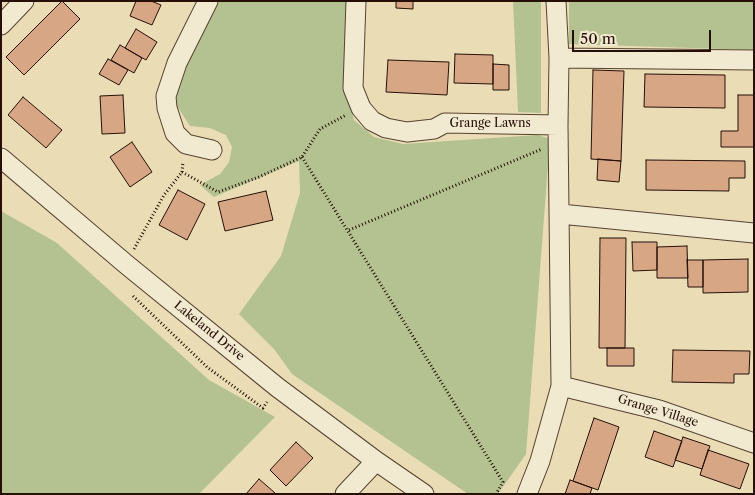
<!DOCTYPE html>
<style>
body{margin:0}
#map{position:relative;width:755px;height:495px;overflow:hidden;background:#eaddb6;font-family:"Libre Caslon Text",serif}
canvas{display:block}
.frame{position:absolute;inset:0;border:2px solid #250f06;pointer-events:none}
.scale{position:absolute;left:572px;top:30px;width:139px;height:22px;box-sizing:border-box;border:2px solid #250f06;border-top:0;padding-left:6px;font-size:15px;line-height:18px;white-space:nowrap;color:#250f06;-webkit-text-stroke:4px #f1e9d0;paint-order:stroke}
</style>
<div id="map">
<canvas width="755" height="495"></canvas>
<div class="frame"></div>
<div class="scale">50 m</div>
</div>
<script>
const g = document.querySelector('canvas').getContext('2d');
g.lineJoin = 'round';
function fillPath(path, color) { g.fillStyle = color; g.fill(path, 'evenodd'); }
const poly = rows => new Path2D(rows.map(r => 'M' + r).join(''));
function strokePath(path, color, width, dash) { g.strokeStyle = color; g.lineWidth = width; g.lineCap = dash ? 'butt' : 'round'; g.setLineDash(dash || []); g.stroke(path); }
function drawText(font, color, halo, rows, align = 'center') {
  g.font = font + ' "Libre Caslon Text",serif'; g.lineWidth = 4; g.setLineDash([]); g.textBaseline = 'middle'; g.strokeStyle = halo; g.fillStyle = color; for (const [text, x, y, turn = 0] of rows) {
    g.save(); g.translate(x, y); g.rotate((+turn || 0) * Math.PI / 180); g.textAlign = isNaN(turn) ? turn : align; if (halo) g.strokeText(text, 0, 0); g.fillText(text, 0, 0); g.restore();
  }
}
fillPath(poly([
 [216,1,347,1,346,89,354,120,374,137,403,144,538,135,550,139,526,454,498,494,468,494,292,374,274,349,239,314,281,256,300,193,299,161,214,197,200,185,220,174,229,162,232,147,226,135,210,128,190,126,177,106,176,88],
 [513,1,541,1,541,113,518,112],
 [569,1,754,1,754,50,569,44],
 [1,211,57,243,209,380,275,417,199,494,1,494]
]), '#b4c291');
const building = poly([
 [62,1,80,19,24,75,6,57,62,1],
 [136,1,151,1,161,5,152,25,130,16,136,1],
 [396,1,413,1,413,9,396,8,396,1],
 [136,29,157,42,146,60,125,48,136,29],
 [120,45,142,58,134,73,111,60,120,45],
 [455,54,493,55,493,84,454,83,455,54],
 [108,59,128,70,119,85,99,74,108,59],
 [388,60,449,62,447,95,386,92,388,60],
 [493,64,509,65,509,90,493,90,493,64],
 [593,70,624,71,621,161,591,159,593,70],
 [645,74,725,75,725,108,644,107,645,74],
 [123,95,125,133,102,134,100,96,123,95],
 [738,95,754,95,754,147,721,147,721,131,738,131,738,95],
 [23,97,62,130,46,148,8,115,23,97],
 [132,142,152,172,130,187,110,157,132,142],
 [598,159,621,161,619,182,597,180,598,159],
 [646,160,745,161,745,178,729,178,729,191,646,190,646,160],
 [178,190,205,204,187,240,159,225,178,190],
 [266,191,273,220,225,231,218,202,266,191],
 [600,238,626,238,625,348,599,348,600,238],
 [632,242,657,242,657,270,633,271,632,242],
 [687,246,688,278,657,278,657,247,687,246],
 [748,259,748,292,703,293,703,260,748,259],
 [687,260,703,260,703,287,688,287,687,260],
 [607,348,634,348,634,366,607,366,607,348],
 [673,350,750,351,749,374,734,374,734,383,672,382,673,350],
 [594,418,619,427,598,490,573,481,594,418],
 [654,431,682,441,673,467,645,457,654,431],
 [683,437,710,446,702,469,675,460,683,437],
 [296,442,313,458,286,486,270,470,296,442],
 [708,450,749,464,740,489,700,475,708,450],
 [259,479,275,493,275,494,246,494,259,479],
 [570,480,592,488,590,494,565,494,570,480]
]);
fillPath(building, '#d7a785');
strokePath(building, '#250f06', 1);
const minor = poly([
 [208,1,177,63,166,96,167,108,175,133,186,144,212,150],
 [356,1,353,88,361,108,372,121,386,128,407,132,434,129,445,123,558,125],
 [1,25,24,1],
 [559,58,754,60],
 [1,158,127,265,277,387,376,461,424,494],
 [560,214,754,233],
 [561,386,659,410,754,443],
 [345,494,376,461],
 [527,494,540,461,561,386,558,125,559,58,556,1]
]);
strokePath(minor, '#564232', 21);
strokePath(poly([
 [302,157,503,482,496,494],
 [182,172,218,192,259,177,302,157,320,129,346,115],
 [349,230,542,149],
 [134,249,164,195,182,172,183,162],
 [133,296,207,367,263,408,267,402]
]), '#250f06', 3, [1, 2.5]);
strokePath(minor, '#f1e9d0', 19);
drawText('12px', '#250f06', '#f1e9d0', [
 ["Grange Lawns",490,124],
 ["Lakeland Drive",209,331,39],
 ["Grange Village",658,411,17]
]);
</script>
